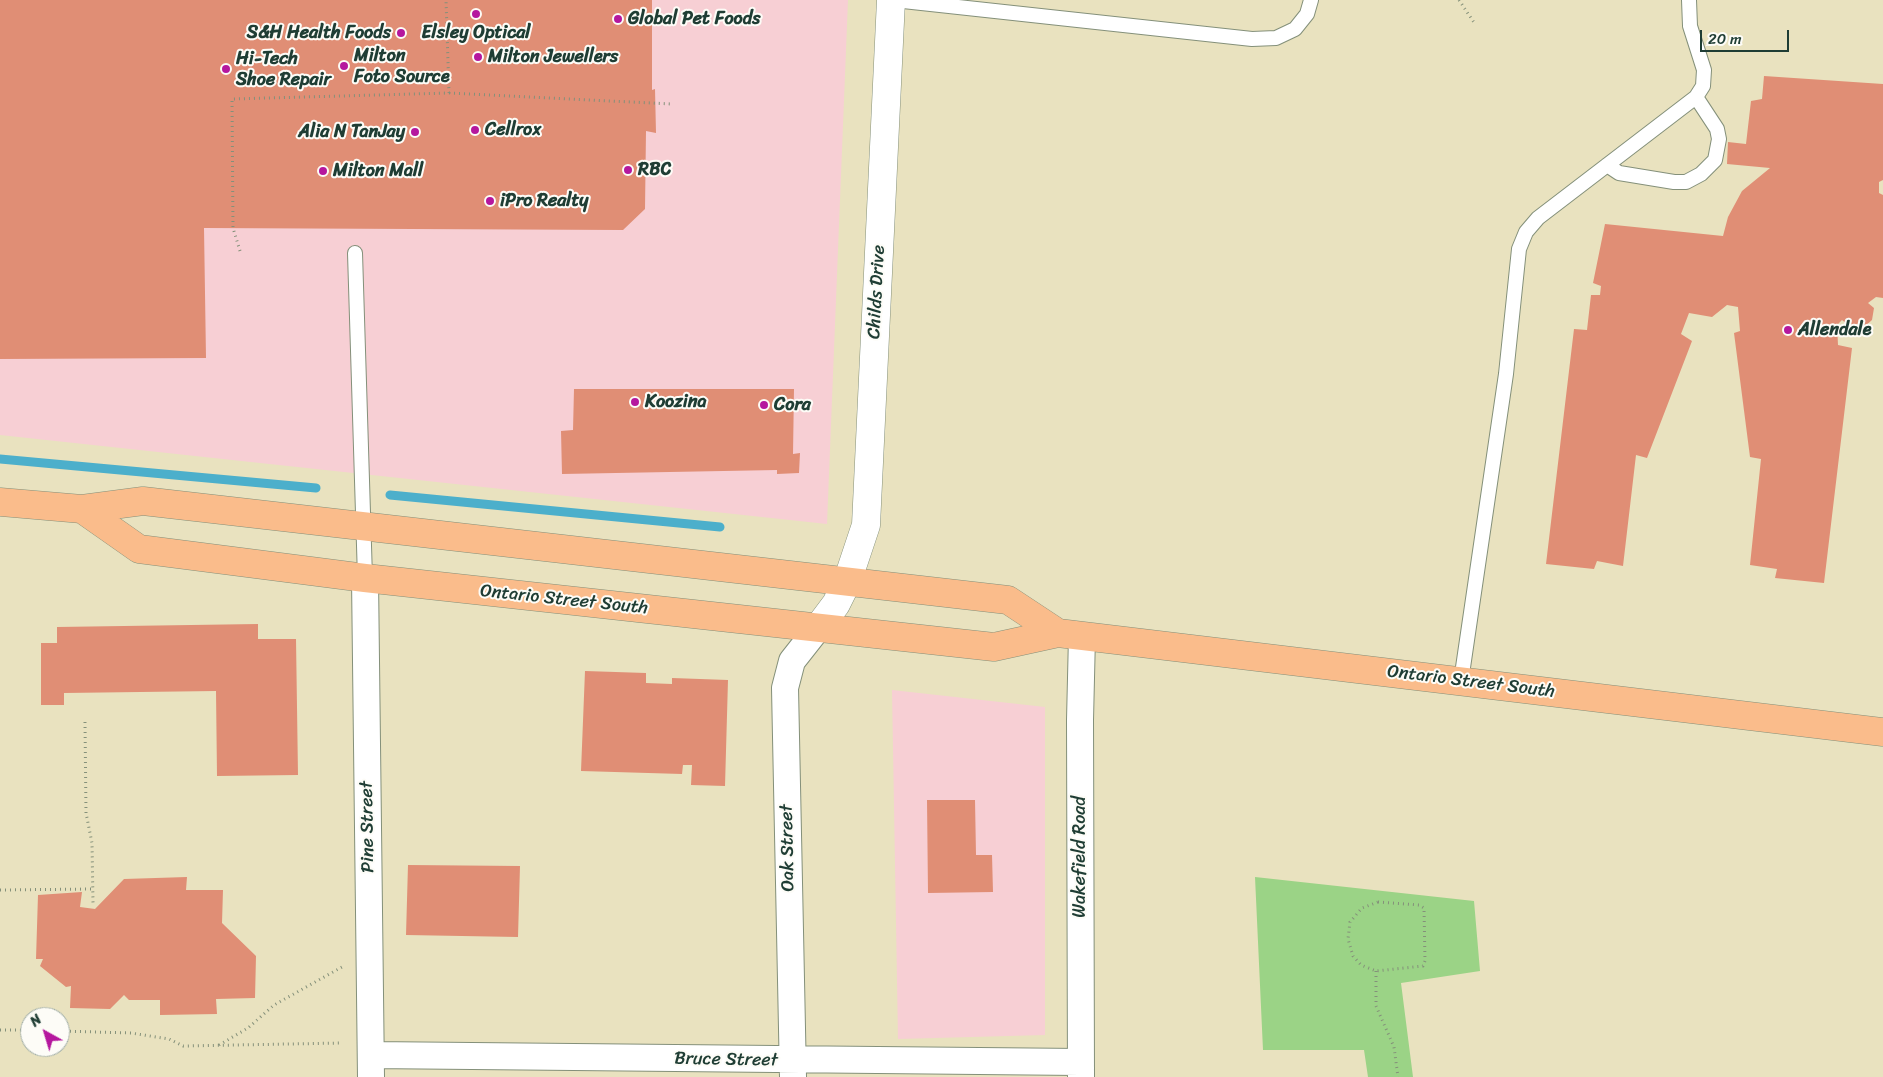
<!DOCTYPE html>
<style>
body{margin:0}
#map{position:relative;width:1883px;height:1077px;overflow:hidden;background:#e9e2bf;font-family:Sriracha,sans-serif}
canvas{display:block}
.north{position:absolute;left:20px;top:1007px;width:50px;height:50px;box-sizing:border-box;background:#fdfcf7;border:1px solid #a4b0a9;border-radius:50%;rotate:321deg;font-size:14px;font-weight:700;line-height:20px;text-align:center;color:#1f3d34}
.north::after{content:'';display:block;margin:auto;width:18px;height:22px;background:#b5179e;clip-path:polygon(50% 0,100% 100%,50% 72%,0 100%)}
.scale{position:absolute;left:1700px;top:30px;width:89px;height:22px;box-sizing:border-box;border:2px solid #1f3d34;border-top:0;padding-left:6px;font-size:15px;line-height:18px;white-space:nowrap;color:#1f3d34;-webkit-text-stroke:4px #fdfcf7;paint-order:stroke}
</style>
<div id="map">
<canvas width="1883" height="1077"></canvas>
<div class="north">N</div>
<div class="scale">20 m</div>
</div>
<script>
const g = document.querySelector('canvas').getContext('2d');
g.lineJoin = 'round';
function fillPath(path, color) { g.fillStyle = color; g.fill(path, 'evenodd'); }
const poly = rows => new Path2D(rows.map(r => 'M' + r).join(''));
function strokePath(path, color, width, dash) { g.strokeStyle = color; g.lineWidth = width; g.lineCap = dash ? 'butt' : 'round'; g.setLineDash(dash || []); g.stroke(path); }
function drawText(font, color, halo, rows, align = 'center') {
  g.font = font + ' Sriracha,sans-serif'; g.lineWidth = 4; g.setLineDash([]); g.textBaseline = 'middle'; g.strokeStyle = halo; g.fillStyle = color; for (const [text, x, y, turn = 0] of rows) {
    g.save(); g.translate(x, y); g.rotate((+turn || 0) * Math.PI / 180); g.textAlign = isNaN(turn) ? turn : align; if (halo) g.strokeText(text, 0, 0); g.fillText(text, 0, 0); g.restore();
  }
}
fillPath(poly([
 [0,0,848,0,827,524,0,435],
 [892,690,1045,707,1045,1035,898,1039]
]), '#f7cfd4');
fillPath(poly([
 [1255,877,1474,901,1480,971,1401,983,1413,1077,1368,1077,1364,1050,1263,1050]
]), '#9bd386');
strokePath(poly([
 [0,459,316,488],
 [390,495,720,527]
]), '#4cafcb', 9);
fillPath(poly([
 [0,0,652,0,652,90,655,89,656,133,646,131,645,209,623,230,204,228,206,358,0,359],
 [1764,76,1883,84,1883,180,1879,182,1879,193,1883,195,1883,298,1876,297,1868,303,1874,308,1872,320,1863,328,1852,328,1842,320,1837,325,1838,345,1852,348,1824,583,1775,578,1777,569,1750,565,1761,459,1750,457,1734,333,1740,331,1738,307,1727,305,1712,317,1689,313,1681,334,1692,341,1647,458,1636,455,1623,566,1597,561,1594,569,1546,564,1574,329,1587,330,1591,295,1600,295,1601,286,1593,283,1605,224,1723,236,1728,217,1742,191,1770,168,1727,164,1728,142,1746,144,1751,101,1762,99],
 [574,389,794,389,793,454,800,453,799,473,777,474,777,470,562,474,561,431,573,430],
 [258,624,258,639,296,639,298,775,217,776,216,691,64,693,64,705,41,705,41,643,57,643,57,627],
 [585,671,646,673,646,683,672,684,672,678,728,680,725,786,691,785,692,765,683,765,682,774,581,771],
 [927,800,975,800,976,855,992,855,993,892,928,893],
 [408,865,520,866,518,937,406,935],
 [187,877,186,890,223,890,222,923,256,956,255,998,216,999,217,1014,160,1015,160,1000,129,1000,124,995,110,1009,70,1008,71,986,66,987,40,966,43,959,36,959,38,895,82,892,80,907,95,909,124,879]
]), '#e08e75');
const service = poly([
 [894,0,1252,39,1276,38,1295,29,1307,14,1311,0],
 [1607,165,1619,173,1674,182,1686,182,1701,174,1715,160,1719,139,1717,129,1696,97],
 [355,253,365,578],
 [1461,681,1506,374,1519,249,1526,232,1538,218,1696,97,1703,86,1704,70,1690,26,1689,0]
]);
const minor = poly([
 [365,578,371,1077],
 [371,1055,1080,1062],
 [793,1077,785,688,792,661,818,628],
 [1081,1077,1080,720,1082,636]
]);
const tertiary = poly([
 [818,628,836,604,847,582,866,525,891,0]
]);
const primary = poly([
 [0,502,82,509,143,501,1008,600,1058,633],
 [82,509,139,549,365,578,994,647,1058,633,1883,732]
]);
strokePath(service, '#84907a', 16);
strokePath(minor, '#84907a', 28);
strokePath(tertiary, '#84907a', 29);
strokePath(primary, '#84907a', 29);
strokePath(poly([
 [1459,0,1475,24],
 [449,93,672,104],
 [240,251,233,228,232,99,449,93,446,0],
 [85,722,86,813,92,843,93,903],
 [0,890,92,889],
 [1378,902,1419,905,1424,908,1425,961,1423,966,1376,971,1361,965,1353,956,1348,939,1350,922,1362,908,1378,902],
 [1376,971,1376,1006,1394,1047,1398,1077],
 [0,1030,30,1030],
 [60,1031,131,1033,169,1039,183,1046,342,1043],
 [219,1045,248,1028,274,1005,342,967]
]), '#84907a', 3, [1, 4]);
strokePath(service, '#fff', 14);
strokePath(minor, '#fff', 26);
strokePath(tertiary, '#fff', 28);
strokePath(primary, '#fabc8b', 28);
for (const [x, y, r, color] of [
 [476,14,5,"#b5179e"],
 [618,19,5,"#b5179e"],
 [401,33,5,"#b5179e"],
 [478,57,5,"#b5179e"],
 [344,66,5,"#b5179e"],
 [226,69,5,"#b5179e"],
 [475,130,5,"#b5179e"],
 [415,132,5,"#b5179e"],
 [628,170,5,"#b5179e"],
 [323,171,5,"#b5179e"],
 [490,201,5,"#b5179e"],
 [1788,330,5,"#b5179e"],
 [635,402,5,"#b5179e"],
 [764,405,5,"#b5179e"]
]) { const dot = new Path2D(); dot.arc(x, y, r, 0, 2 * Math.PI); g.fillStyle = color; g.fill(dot); strokePath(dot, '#fdfcf7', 2); }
drawText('bold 18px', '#1f3d34', '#fdfcf7', [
 ["Global Pet Foods",628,19],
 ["S&H Health Foods",391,33,"right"],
 ["Elsley Optical",476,33,"center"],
 ["Milton",354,56],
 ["Foto Source",354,77],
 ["Milton Jewellers",488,57],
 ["Hi-Tech",236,59],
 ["Shoe Repair",236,80],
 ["Cellrox",485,130],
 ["Alia N TanJay",405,132,"right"],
 ["RBC",638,170],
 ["Milton Mall",333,171],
 ["iPro Realty",500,201],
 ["Allendale",1798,330],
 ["Koozina",645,402],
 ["Cora",774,405]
], 'left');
drawText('18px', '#1f3d34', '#fdfcf7', [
 ["Childs Drive",877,292,-87],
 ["Ontario Street South",564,600,6],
 ["Ontario Street South",1471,682,7],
 ["Pine Street",368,827,-91],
 ["Oak Street",788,848,-91],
 ["Wakefield Road",1080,857,-90],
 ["Bruce Street",726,1060,1]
]);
</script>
